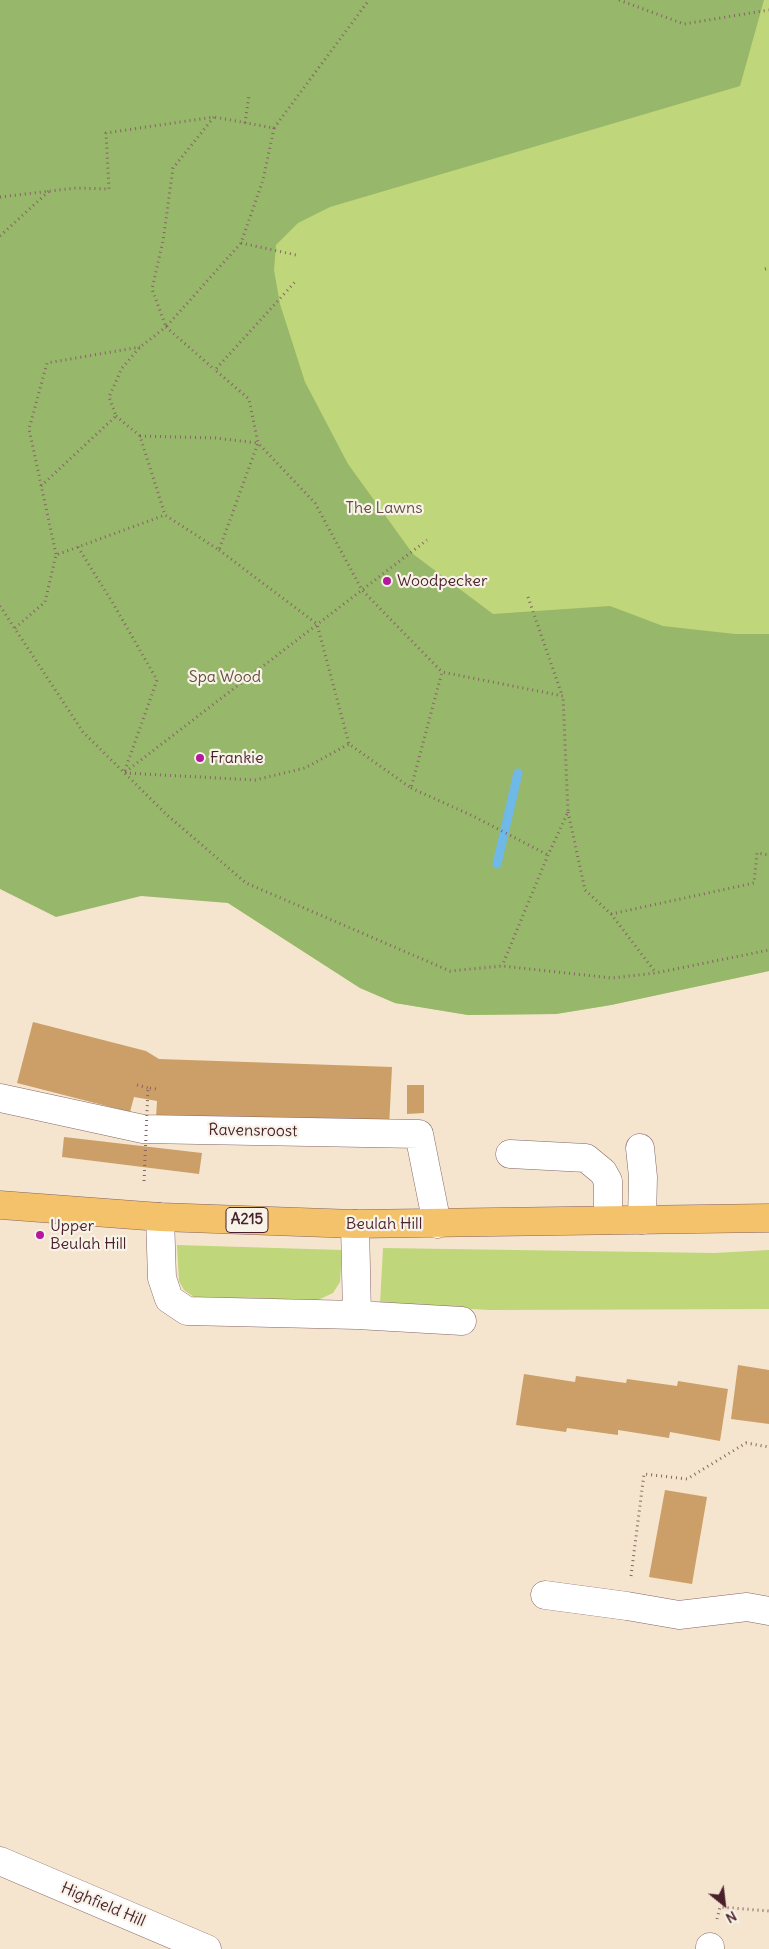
<!DOCTYPE html>
<style>
body{margin:0}
#map{position:relative;width:769px;height:1949px;overflow:hidden;background:#f5e5ce;font-family:Delius,sans-serif}
canvas{display:block}
.north{position:absolute;left:699px;top:1879px;width:50px;height:50px;-webkit-text-stroke:4px #f7f3e8;paint-order:stroke;rotate:151deg;font-size:14px;font-weight:700;line-height:20px;text-align:center;color:#4a1f2b}
.north::after{content:'';display:block;margin:auto;width:18px;height:22px;background:#4a1f2b;clip-path:polygon(50% 0,100% 100%,50% 72%,0 100%)}
</style>
<div id="map">
<canvas width="769" height="1949"></canvas>
<div class="north">N</div>
</div>
<script>
const g = document.querySelector('canvas').getContext('2d');
g.lineJoin = 'round';
function fillPath(path, color) { g.fillStyle = color; g.fill(path, 'evenodd'); }
const poly = rows => new Path2D(rows.map(r => 'M' + r).join(''));
function strokePath(path, color, width, dash) { g.strokeStyle = color; g.lineWidth = width; g.lineCap = dash ? 'butt' : 'round'; g.setLineDash(dash || []); g.stroke(path); }
function drawText(font, color, halo, rows, align = 'center') {
  g.font = font + ' Delius,sans-serif'; g.lineWidth = 4.5; g.setLineDash([]); g.textBaseline = 'middle'; g.strokeStyle = halo; g.fillStyle = color; for (const [text, x, y, turn = 0] of rows) {
    g.save(); g.translate(x, y); g.rotate((+turn || 0) * Math.PI / 180); g.textAlign = isNaN(turn) ? turn : align; if (halo) g.strokeText(text, 0, 0); g.fillText(text, 0, 0); g.restore();
  }
}
fillPath(poly([
 [0,0,769,0,769,971,611,1005,556,1014,468,1015,395,1003,360,988,228,903],
 [177,1245,342,1250,340,1282,333,1293,318,1300,194,1297,184,1290,179,1281],
 [383,1248,714,1253,769,1250,769,1309,490,1310,380,1304]
]), '#bfd67a');
fillPath(poly([
 [0,0,764,0,740,86,330,207,298,223,276,245,274,270,280,304,305,382,348,464,413,554,493,614,610,606,663,626,735,634,769,634,769,971,611,1005,556,1014,468,1015,395,1003,360,988,228,903,141,896,56,917,0,889]
]), '#97b76a');
strokePath(poly([
 [497,864,518,773]
]), '#6fb9e8', 9);
fillPath(poly([
 [33,1022,146,1051,159,1059,392,1067,389,1128,156,1118,157,1101,134,1097,130,1112,17,1083],
 [407,1085,424,1085,424,1113,407,1114],
 [64,1137,202,1153,199,1174,62,1157],
 [738,1365,769,1370,769,1424,731,1419],
 [524,1374,575,1382,576,1376,626,1383,627,1379,677,1386,678,1381,728,1389,720,1441,670,1432,669,1438,618,1430,618,1435,567,1428,566,1432,516,1425],
 [665,1490,707,1497,692,1584,649,1577]
]), '#cb9f67');
const minor = poly([
 [0,1098,143,1129,419,1134,437,1224],
 [640,1148,643,1177,642,1220],
 [510,1154,586,1158,603,1172,608,1181,608,1220],
 [160,1217,162,1278,169,1299,187,1311,357,1315,462,1321],
 [355,1224,357,1315],
 [545,1595,627,1606,679,1615,747,1607,769,1611],
 [0,1861,207,1949],
 [710,1949,710,1947]
]);
const major = poly([
 [0,1205,160,1217,355,1224,769,1218]
]);
strokePath(minor, '#866464', 29);
strokePath(major, '#866464', 29);
strokePath(poly([
 [619,0,684,24,769,10],
 [245,123,249,95],
 [274,128,369,0],
 [0,197,76,188,109,189,106,133,214,117,173,168,163,241,152,289,166,327,241,243,263,180,274,128,214,117],
 [0,236,49,191],
 [241,243,296,255],
 [765,269,769,268],
 [116,416,140,436,165,515],
 [140,436,215,438,258,443,249,399,215,370,295,282],
 [41,486,116,416,109,397,122,368,140,347,166,327,215,370],
 [78,547,114,605,157,680,124,773,427,540],
 [219,550,317,624,349,744,411,788,442,672,563,696,568,812,548,855,502,966],
 [56,554,29,429,47,363,140,347],
 [528,597,562,695],
 [0,606,83,732,166,814,246,883,450,971,502,966,612,978,656,973,769,950],
 [15,628,45,602,56,555,165,515,219,550,258,443,315,503,362,590,442,672],
 [125,773,255,780,305,768,349,744],
 [411,788,473,816,548,855],
 [568,812,585,890,611,914,656,973],
 [611,914,754,883,757,853,769,855],
 [137,1085,148,1088],
 [631,1576,644,1474,687,1479,746,1443,769,1447],
 [717,1919,720,1907,769,1911]
]), '#866464', 3, [1, 4]);
strokePath(minor, '#fff', 28);
strokePath(major, '#f3c26a', 28);
strokePath(poly([
 [144,1181,148,1088,157,1089]
]), '#866464', 3, [1, 4]);
for (const [x, y, r, color] of [
 [387,581,5,"#b5179e"],
 [200,758,5,"#b5179e"],
 [40,1235,5,"#b5179e"]
]) { const dot = new Path2D(); dot.arc(x, y, r, 0, 2 * Math.PI); g.fillStyle = color; g.fill(dot); strokePath(dot, '#f7f3e8', 2); }
for (const [x, y, w] of [
 [247,1220,42]
]) { const box = new Path2D(); box.roundRect(x - w / 2, y - 12.5, w, 25, 4); g.fillStyle = '#f7f3e8'; g.fill(box); strokePath(box, '#4a1f2b', 1); }
drawText('bold 15px', '#4a1f2b', null, [
 ["A215",247,1220]
]);
drawText('16px', '#674d3f', '#f7f3e8', [
 ["The Lawns",384,508],
 ["Spa Wood",225,677]
]);
drawText('16px', '#4a1f2b', '#f7f3e8', [
 ["Woodpecker",397,581],
 ["Frankie",210,758],
 ["Upper",50,1226],
 ["Beulah Hill",50,1244]
], 'left');
drawText('16px', '#4a1f2b', '#f7f3e8', [
 ["Ravensroost",253,1131,1],
 ["Beulah Hill",384,1224],
 ["Highfield Hill",103,1905,23]
]);
</script>
